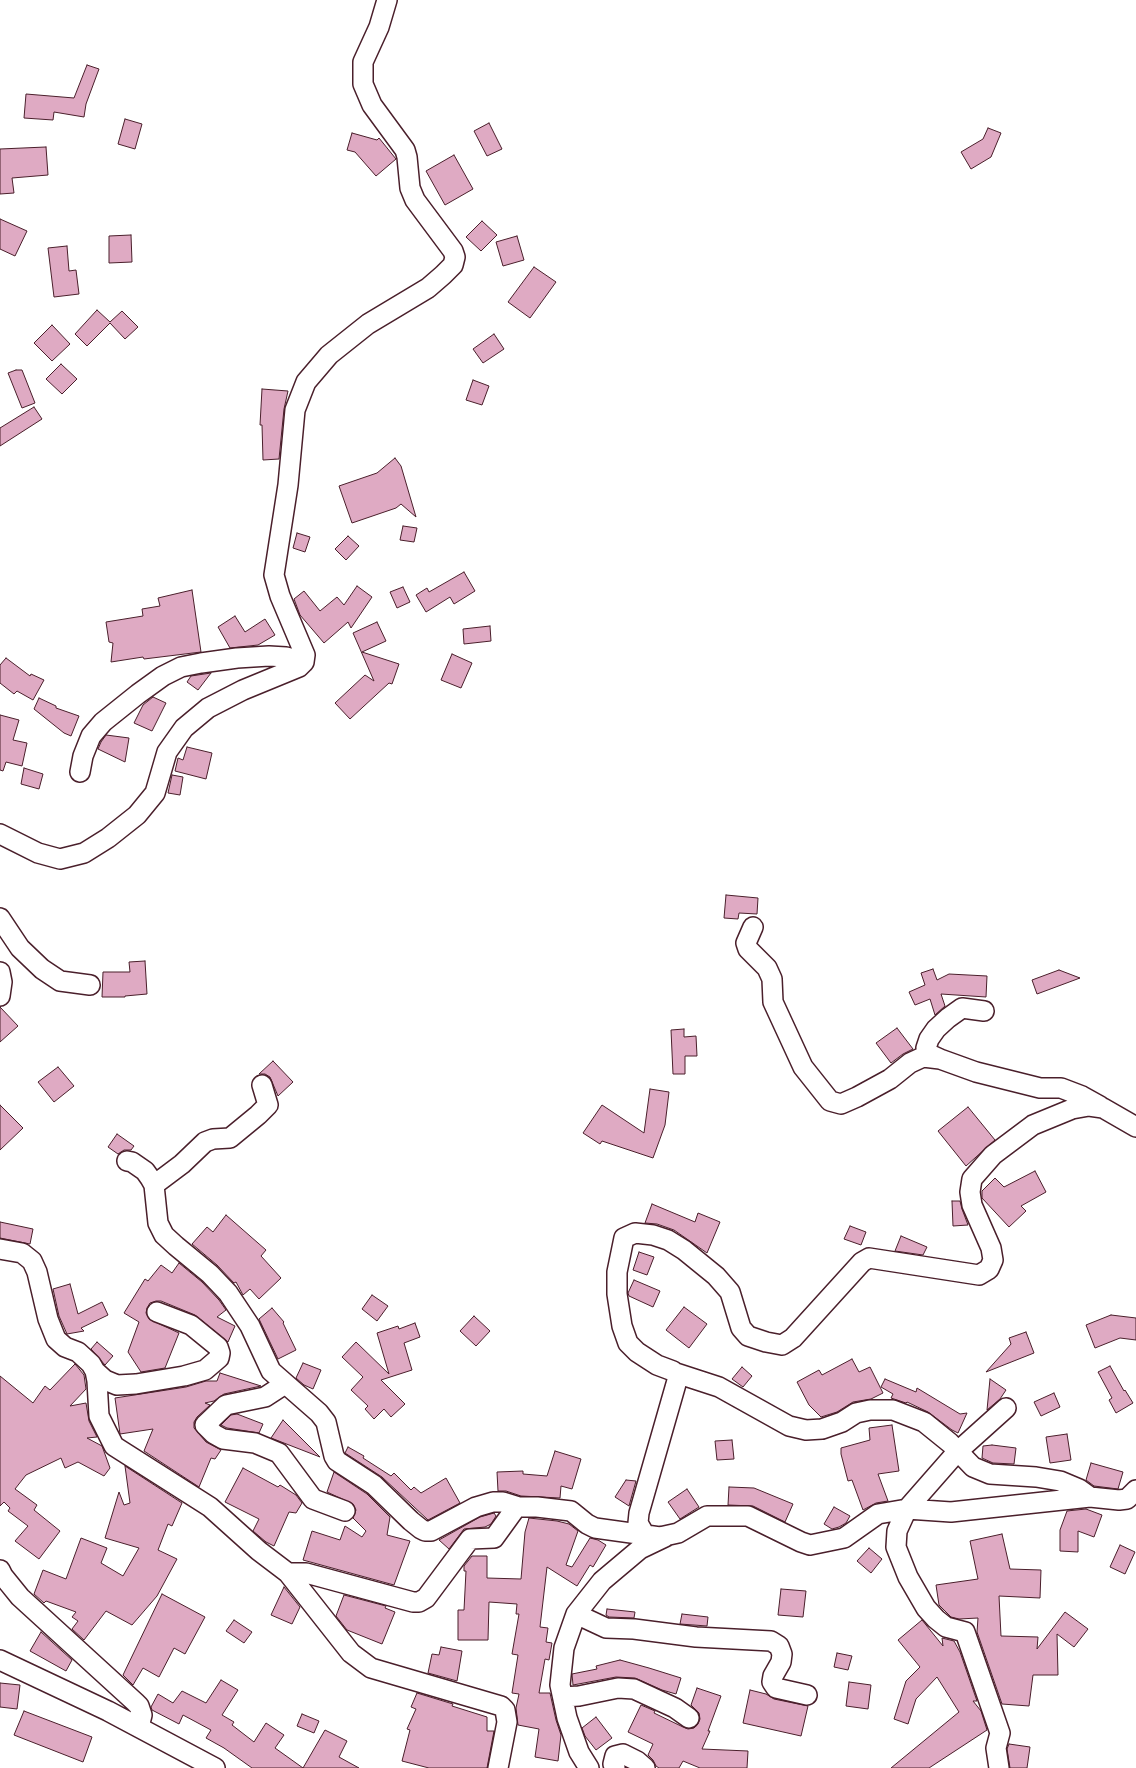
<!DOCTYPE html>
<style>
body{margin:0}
canvas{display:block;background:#fff}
</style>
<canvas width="1136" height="1768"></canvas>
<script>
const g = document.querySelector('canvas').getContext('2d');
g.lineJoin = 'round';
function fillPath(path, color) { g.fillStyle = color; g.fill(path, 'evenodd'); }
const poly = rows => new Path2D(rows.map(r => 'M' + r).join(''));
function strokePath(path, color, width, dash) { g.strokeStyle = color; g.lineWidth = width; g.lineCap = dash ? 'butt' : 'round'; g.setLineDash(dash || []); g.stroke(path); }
const building = poly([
 [87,65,99,69,86,104,84,117,54,112,53,120,24,118,26,94,74,98,87,65],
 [125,119,142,124,135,149,118,144,125,119],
 [489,123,502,149,487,156,474,131,489,123],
 [988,128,1001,133,991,157,971,169,961,152,983,139,988,128],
 [352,133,377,140,379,138,396,159,376,176,355,152,347,150,352,133],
 [46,147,48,175,12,178,14,193,0,194,0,149,46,147],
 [454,155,473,189,445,205,426,171,454,155],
 [0,219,27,231,15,256,0,249,0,219],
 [482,221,497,235,481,251,466,237,482,221],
 [131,235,132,262,109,263,109,236,131,235],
 [517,236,524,260,503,266,496,242,517,236],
 [67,246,69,271,76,270,79,294,54,297,48,248,67,246],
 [534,267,556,282,530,318,508,302,534,267],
 [97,310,110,322,122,311,138,327,125,339,110,323,87,346,75,334,97,310],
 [52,325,70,344,52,361,34,343,52,325],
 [494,334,504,349,483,363,473,349,494,334],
 [61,364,77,379,62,394,46,379,61,364],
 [16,370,22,370,35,403,22,408,8,373,16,370],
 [473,380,489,386,482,405,466,400,473,380],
 [262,389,288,391,284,409,279,459,263,460,262,425,260,425,262,389],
 [34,407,42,419,0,446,0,428,34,407],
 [395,458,401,466,416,517,401,504,396,508,352,523,339,486,377,473,395,458],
 [403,526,417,528,414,542,400,540,403,526],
 [297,533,310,537,305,552,293,548,297,533],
 [348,536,359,546,346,560,335,549,348,536],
 [464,572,475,591,454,604,450,597,426,612,416,595,427,588,429,592,464,572],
 [357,586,372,597,351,628,348,622,324,643,300,615,294,599,304,591,320,611,337,597,344,605,357,586],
 [403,587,410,602,397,608,390,592,403,587],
 [192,590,201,652,144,659,143,657,111,662,113,643,109,642,106,622,143,616,142,609,160,606,158,598,192,590],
 [235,616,245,632,265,619,275,635,258,645,230,648,218,627,235,616],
 [377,622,386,641,362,652,399,664,392,684,389,683,350,719,335,703,365,675,374,681,353,633,377,622],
 [490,626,491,641,464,644,463,629,490,626],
 [452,654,472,663,461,688,441,680,452,654],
 [6,658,30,676,31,674,44,680,33,700,17,691,14,694,0,683,0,665,6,658],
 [211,673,198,690,187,682,191,676,211,673],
 [153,697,166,703,152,731,134,723,143,705,153,697],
 [39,698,56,706,56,708,79,716,71,736,64,733,34,709,39,698],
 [0,715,19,720,13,740,27,743,22,766,6,762,3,771,0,770,0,715],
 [106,735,129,738,125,762,98,749,101,742,106,735],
 [187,747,212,753,206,779,175,771,178,758,183,760,187,747],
 [24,768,43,774,39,789,21,784,24,768],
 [172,775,183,777,180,795,168,793,172,775],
 [726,895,758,898,757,914,739,913,738,919,724,918,726,895],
 [145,961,147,994,125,996,125,997,102,997,103,972,130,972,129,962,145,961],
 [933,969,937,980,949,974,987,976,986,997,941,994,945,1006,935,1015,930,999,915,1005,909,992,925,985,921,973,933,969],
 [1059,970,1080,978,1037,994,1032,980,1059,970],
 [0,1007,18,1026,0,1042,0,1007],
 [897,1028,913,1049,903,1054,891,1063,876,1043,897,1028],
 [684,1029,684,1037,696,1036,697,1056,685,1056,685,1074,673,1074,671,1030,684,1029],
 [273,1061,293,1082,278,1096,270,1077,265,1074,259,1074,273,1061],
 [58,1067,74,1086,54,1102,38,1082,58,1067],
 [650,1089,669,1092,665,1125,653,1158,602,1141,600,1144,583,1133,602,1105,644,1133,650,1089],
 [0,1105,23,1128,0,1150,0,1105],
 [968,1107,995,1140,966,1166,938,1131,968,1107],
 [117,1134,134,1146,131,1150,124,1150,118,1154,108,1147,117,1134],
 [1035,1171,1046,1192,1021,1206,1026,1211,1009,1227,982,1198,982,1191,995,1178,1004,1187,1035,1171],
 [952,1201,960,1201,962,1209,968,1225,953,1226,952,1201],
 [652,1204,695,1222,698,1213,720,1222,707,1253,674,1230,657,1224,645,1223,652,1204],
 [226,1215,266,1250,261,1256,281,1278,259,1299,250,1289,243,1295,236,1282,234,1283,217,1265,192,1244,207,1227,213,1232,226,1215],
 [0,1222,33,1229,30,1244,0,1238,0,1222],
 [850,1226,866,1232,861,1245,844,1239,850,1226],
 [901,1236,927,1247,923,1255,895,1251,901,1236],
 [639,1252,654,1257,647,1275,633,1270,639,1252],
 [179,1263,202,1282,219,1300,226,1310,217,1317,235,1326,228,1342,195,1315,161,1301,156,1301,150,1303,147,1308,146,1313,149,1319,179,1333,165,1368,141,1372,128,1352,139,1322,124,1313,145,1279,148,1281,161,1265,172,1273,179,1263],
 [634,1280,660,1291,653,1307,629,1296,628,1293,634,1280],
 [70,1284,78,1314,102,1302,108,1315,81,1328,84,1331,67,1334,59,1316,53,1289,70,1284],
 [372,1295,388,1306,377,1321,362,1309,372,1295],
 [684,1307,707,1324,689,1348,666,1330,684,1307],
 [272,1308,284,1322,283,1323,296,1350,278,1359,259,1319,272,1308],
 [1111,1315,1136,1318,1136,1340,1120,1338,1095,1348,1086,1325,1111,1315],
 [474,1316,490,1331,476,1346,460,1331,474,1316],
 [415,1323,420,1337,404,1343,412,1370,381,1380,405,1404,391,1417,384,1409,374,1419,365,1409,368,1406,351,1390,363,1377,342,1357,356,1342,389,1374,377,1333,398,1326,399,1329,415,1323],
 [1026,1332,1034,1353,986,1372,1011,1344,1009,1338,1026,1332],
 [97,1342,113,1356,105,1365,91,1349,97,1342],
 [852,1359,859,1372,870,1367,883,1393,871,1399,853,1402,837,1412,821,1417,809,1405,797,1382,819,1370,822,1375,852,1359],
 [303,1363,321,1370,313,1389,304,1385,296,1378,303,1363],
 [75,1364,84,1375,86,1389,70,1406,86,1403,89,1421,97,1437,87,1438,102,1446,110,1468,104,1476,78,1462,65,1468,61,1458,26,1475,15,1489,37,1505,34,1510,60,1531,39,1559,15,1541,28,1526,8,1511,10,1508,4,1502,0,1506,0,1376,33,1403,45,1386,50,1390,75,1364],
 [1110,1366,1124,1391,1125,1390,1133,1403,1116,1413,1109,1400,1112,1398,1098,1372,1110,1366],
 [742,1367,752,1376,743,1387,732,1379,742,1367],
 [220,1373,261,1386,224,1394,214,1401,205,1403,210,1405,197,1417,194,1422,194,1428,206,1442,221,1450,215,1459,211,1458,199,1487,144,1451,153,1429,120,1434,115,1398,186,1387,206,1381,217,1381,220,1373],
 [885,1379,916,1392,917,1388,960,1414,967,1413,958,1433,952,1430,928,1412,907,1402,906,1403,891,1398,893,1394,881,1387,885,1379],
 [990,1379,1006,1390,1000,1399,987,1410,990,1379],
 [1054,1393,1060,1407,1041,1416,1034,1402,1054,1393],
 [237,1414,263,1424,259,1433,227,1428,221,1425,231,1415,237,1414],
 [283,1420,320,1457,271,1438,283,1420],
 [892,1425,899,1471,878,1474,888,1501,876,1503,863,1510,852,1480,848,1481,841,1454,841,1448,870,1440,869,1428,892,1425],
 [1067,1434,1071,1460,1050,1463,1046,1437,1067,1434],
 [732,1440,734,1459,717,1460,715,1441,732,1440],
 [992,1445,1016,1448,1014,1464,993,1463,982,1458,983,1446,992,1445],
 [348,1447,364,1456,363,1458,391,1476,394,1473,411,1490,414,1487,421,1493,446,1478,460,1503,428,1520,382,1477,345,1453,348,1447],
 [555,1451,581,1459,572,1489,561,1486,560,1498,521,1496,506,1491,498,1491,497,1472,523,1471,523,1474,547,1476,555,1451],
 [1091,1463,1123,1472,1118,1489,1094,1486,1086,1480,1091,1463],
 [125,1466,182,1503,172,1526,168,1524,158,1550,177,1559,157,1596,132,1625,106,1611,84,1640,72,1629,78,1621,72,1617,76,1612,46,1601,44,1603,34,1594,43,1570,66,1579,81,1538,107,1548,101,1563,123,1576,139,1548,105,1538,119,1492,124,1505,130,1503,125,1466],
 [243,1468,278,1487,280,1485,296,1495,302,1503,296,1513,289,1512,274,1546,266,1542,253,1531,259,1519,225,1502,243,1468],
 [334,1472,367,1494,390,1517,387,1535,410,1541,394,1585,303,1560,312,1531,340,1540,345,1526,362,1537,366,1531,353,1518,356,1510,353,1504,327,1492,334,1472],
 [626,1480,636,1481,629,1506,615,1497,626,1480],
 [729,1487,754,1488,793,1504,785,1522,753,1506,728,1505,729,1487],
 [687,1489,699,1507,680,1519,668,1502,687,1489],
 [834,1507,850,1516,846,1523,839,1527,832,1529,824,1524,834,1507],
 [1086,1509,1102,1515,1094,1537,1078,1531,1078,1552,1060,1551,1060,1530,1067,1511,1086,1509],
 [494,1513,496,1516,491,1524,485,1527,464,1529,449,1549,439,1540,480,1517,494,1513],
 [529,1518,557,1521,569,1524,578,1531,566,1565,572,1567,590,1538,598,1540,606,1545,593,1567,590,1565,577,1586,547,1567,540,1627,548,1628,546,1642,552,1643,549,1660,545,1659,539,1693,550,1693,556,1720,561,1735,558,1761,535,1757,539,1729,518,1725,516,1708,519,1694,512,1693,518,1655,512,1654,519,1614,516,1614,517,1604,489,1602,488,1640,458,1640,458,1610,464,1610,466,1571,464,1571,464,1566,472,1556,487,1556,487,1578,521,1579,525,1532,529,1518],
 [1002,1534,1010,1569,1041,1570,1040,1598,999,1596,1001,1636,1038,1637,1037,1649,1065,1612,1088,1629,1074,1647,1057,1634,1058,1675,1033,1675,1029,1706,1002,1704,977,1632,978,1618,959,1619,951,1617,939,1605,936,1585,978,1579,970,1541,1002,1534],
 [1120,1545,1135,1552,1125,1574,1110,1567,1120,1545],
 [869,1548,882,1559,871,1573,857,1561,869,1548],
 [284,1587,300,1607,292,1624,271,1615,284,1587],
 [781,1589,806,1591,803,1617,778,1615,781,1589],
 [162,1594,205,1617,185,1654,174,1648,159,1677,143,1668,133,1685,123,1675,162,1594],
 [344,1595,386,1606,385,1608,395,1612,382,1644,347,1630,336,1616,344,1595],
 [607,1609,635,1612,634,1618,609,1617,606,1615,607,1609],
 [682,1614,708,1617,707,1626,680,1624,682,1614],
 [234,1620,252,1632,244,1643,226,1631,234,1620],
 [922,1620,943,1646,942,1638,954,1641,960,1652,977,1701,973,1701,981,1711,987,1730,929,1768,891,1768,959,1712,937,1677,916,1699,908,1724,894,1719,906,1681,920,1667,898,1640,922,1620],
 [41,1632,72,1660,66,1671,30,1651,41,1632],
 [441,1647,462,1651,457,1681,428,1673,432,1654,439,1655,441,1647],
 [837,1653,852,1656,848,1670,834,1667,837,1653],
 [620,1660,649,1668,681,1678,676,1694,662,1690,635,1678,616,1677,573,1685,572,1674,597,1669,596,1666,620,1660],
 [221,1680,238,1690,222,1715,234,1722,232,1725,254,1742,266,1723,284,1735,275,1748,303,1768,325,1730,347,1741,339,1757,359,1768,252,1768,224,1748,206,1738,211,1730,183,1715,179,1724,152,1710,151,1707,158,1694,173,1703,182,1691,206,1703,221,1680],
 [849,1682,871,1685,868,1709,846,1706,849,1682],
 [0,1683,20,1685,17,1709,0,1707,0,1683],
 [697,1688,721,1696,708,1731,710,1731,702,1749,748,1751,747,1768,700,1768,683,1761,679,1768,659,1768,656,1766,653,1760,648,1755,653,1744,628,1732,641,1705,655,1711,654,1713,683,1727,688,1729,694,1728,698,1724,700,1719,699,1713,691,1705,697,1688],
 [750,1690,766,1694,774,1699,808,1706,801,1736,743,1723,750,1690],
 [417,1693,453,1704,452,1706,487,1717,487,1731,494,1731,487,1768,429,1768,402,1761,410,1730,407,1729,416,1709,411,1707,417,1693],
 [24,1711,92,1737,83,1762,14,1735,24,1711],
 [302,1714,319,1721,314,1733,297,1726,302,1714],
 [596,1717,612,1738,596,1750,585,1736,582,1728,596,1717],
 [1009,1744,1030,1747,1027,1768,1010,1768,1007,1749,1009,1744]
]);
fillPath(building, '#dfaac3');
strokePath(building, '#4a1f2b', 1);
const minor = poly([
 [80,772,83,756,91,736,103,722,138,694,163,676,181,667,201,663,237,658,269,656,286,657,304,662],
 [0,834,38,853,60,859,84,853,108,838,137,815,155,793,167,752,184,728,208,708,243,690,299,667,304,662,305,655,280,596,274,575,288,485,295,410,306,382,329,355,368,324,428,288,443,275,453,265,455,257,453,251,415,200,410,188,407,157,405,150,372,105,363,84,363,62,379,27,387,0],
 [0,918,20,948,42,969,60,981,90,985],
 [753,927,746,943,748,949,767,968,772,979,773,1002,803,1067,830,1101,841,1104,857,1097,890,1079,910,1063,923,1057,940,1059,976,1072,1040,1088,1061,1088,1082,1096,1100,1106],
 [0,972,2,982,0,996],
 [940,1059,929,1054,926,1048,929,1039,936,1029,948,1018,962,1008,984,1011],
 [127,1161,132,1162,145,1171,150,1178,154,1185,158,1223,164,1235,176,1246,210,1274,228,1293,250,1326,271,1371,319,1413,326,1422,334,1456,337,1461,374,1485,411,1521,421,1529,425,1531,431,1531,476,1507,493,1502,503,1502,519,1507],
 [154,1185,182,1164,205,1142,213,1139,230,1138,258,1115,268,1105,262,1085],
 [0,1249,22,1253,32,1261,37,1272,48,1319,56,1339,65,1347,78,1352,91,1364,95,1371,97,1381,99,1416,114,1446,210,1507,259,1551,288,1573,306,1573,413,1602,419,1602,426,1598,470,1539,494,1538,515,1509,519,1507,537,1507,571,1511,587,1524,595,1528,660,1537,678,1533,707,1516,748,1516,801,1542,810,1545,844,1538,878,1514,907,1509,951,1512,1090,1497,1119,1500,1127,1499,1136,1490],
 [95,1371,105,1380,117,1385,136,1384,184,1376,205,1370,219,1358,220,1353,218,1347,191,1325,157,1312],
 [676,1373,719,1387,789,1426,806,1430,822,1429,842,1422,856,1413,870,1410,893,1410,924,1422,950,1443,973,1467,990,1474,1036,1477,1060,1481,1079,1489,1090,1497],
 [285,1384,265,1397,226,1405,205,1425,214,1434,223,1439,255,1443,279,1453,313,1499,345,1511],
 [645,1535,638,1523,639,1513,678,1377,673,1371,657,1365,637,1352,628,1343,622,1326,617,1294,617,1272,624,1238,635,1233,653,1235,668,1240,684,1250,716,1276,730,1292,741,1328,748,1336,766,1342,782,1345,793,1338,862,1262,869,1258,979,1275,989,1269,993,1260,991,1248,972,1205,970,1192,972,1179,993,1155,1033,1125,1072,1109,1089,1106,1103,1108,1136,1127],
 [0,1570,3,1576,20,1597,135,1702,139,1706,142,1715,139,1727],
 [288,1573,351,1653,371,1668,501,1706,505,1710,507,1722,498,1768],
 [576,1614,606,1628,634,1629,696,1637,771,1641,779,1646,782,1654,781,1662,773,1676,772,1682,776,1688,807,1695],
 [0,1660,108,1711,215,1768],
 [563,1697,579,1696,618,1688,634,1689,675,1708,689,1718],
 [589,1768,579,1752,567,1718,560,1685,564,1648,576,1614,602,1581,640,1549,665,1537],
 [615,1768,613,1764,615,1756,623,1754,637,1761,645,1768],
 [999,1768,996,1748,1000,1733,965,1632,946,1627,936,1619,926,1608,908,1577,896,1547,897,1531,907,1509,957,1452,1006,1408]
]);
strokePath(minor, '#4a1f2b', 22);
strokePath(minor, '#fff', 19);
</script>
